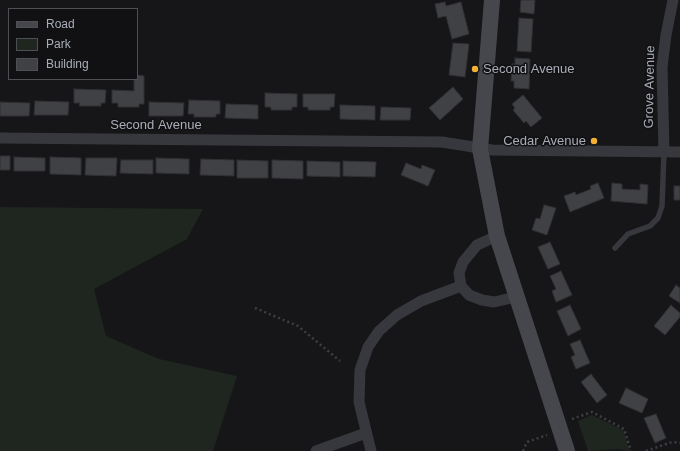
<!DOCTYPE html>
<style>
body{margin:0}
#map{position:relative;width:680px;height:451px;overflow:hidden;background:#161618;font-family:Helvetica,sans-serif}
canvas{display:block}
.legend{position:absolute;left:8px;top:8px;width:130px;height:72px;box-sizing:border-box;background:#111113;border:1px solid #4d4f55;margin:0;padding:5px 7px;list-style:none;font-size:12px;color:#a8adb8}
.legend li{display:flex;align-items:center;gap:8px;height:20px}
.legend b{width:20px;border:1px solid #4d4f55}
</style>
<div id="map">
<canvas width="680" height="451"></canvas>
<ul class="legend">
<li><b style="height:5px;background:#45474d"></b>Road</li>
<li><b style="height:11px;background:#1e261f"></b>Park</li>
<li><b style="height:11px;background:#404145"></b>Building</li>
</ul>
</div>
<script>
const g = document.querySelector('canvas').getContext('2d');
g.lineJoin = 'round';
function fillPath(path, color) { g.fillStyle = color; g.fill(path, 'evenodd'); }
const poly = rows => new Path2D(rows.map(r => 'M' + r).join(''));
function strokePath(path, color, width, dash) { g.strokeStyle = color; g.lineWidth = width; g.lineCap = dash ? 'butt' : 'round'; g.setLineDash(dash || []); g.stroke(path); }
function drawText(font, color, halo, rows, align = 'center') {
  g.font = font + ' Helvetica,sans-serif'; g.lineWidth = 3; g.setLineDash([]); g.textBaseline = 'middle'; g.strokeStyle = halo; g.fillStyle = color; for (const [text, x, y, turn = 0] of rows) {
    g.save(); g.translate(x, y); g.rotate((+turn || 0) * Math.PI / 180); g.textAlign = isNaN(turn) ? turn : align; if (halo) g.strokeText(text, 0, 0); g.fillText(text, 0, 0); g.restore();
  }
}
fillPath(poly([
 [0,207,203,209,187,239,94,289,106,336,159,359,237,376,213,451,0,451],
 [592,415,623,430,630,451,618,449,588,451,578,421]
]), '#1e261f');
const building = poly([
 [521,0,535,0,534,14,520,12,521,0],
 [445,2,446,6,461,2,469,34,452,39,446,16,438,18,435,4,445,2],
 [519,18,533,19,531,52,517,51,519,18],
 [453,43,469,44,465,77,449,75,453,43],
 [515,58,530,59,529,89,514,88,514,81,511,81,512,64,515,64,515,58],
 [137,75,144,76,144,104,139,104,139,107,118,107,118,103,112,103,112,90,134,91,134,79,137,79,137,75],
 [453,87,463,99,440,120,429,108,453,87],
 [74,89,106,90,105,103,101,103,101,106,79,106,80,103,74,103,74,89],
 [265,93,297,94,297,107,292,107,292,110,271,110,271,107,265,107,265,93],
 [303,94,335,94,334,107,330,107,330,110,308,110,308,107,303,107,303,94],
 [523,95,542,118,531,127,526,121,524,123,513,110,515,108,512,104,523,95],
 [189,100,220,101,220,114,216,114,216,117,194,117,194,114,188,114,189,100],
 [35,101,69,102,68,115,34,115,35,101],
 [0,102,30,103,29,116,0,116,0,102],
 [149,102,184,103,183,116,149,116,149,102],
 [226,104,258,105,258,119,225,118,226,104],
 [340,105,375,106,375,120,340,119,340,105],
 [381,107,411,108,410,120,380,120,381,107],
 [0,156,10,156,10,170,0,170,0,156],
 [14,157,45,158,45,171,14,171,14,157],
 [50,157,81,158,81,175,50,174,50,157],
 [86,158,117,158,116,176,85,175,86,158],
 [156,158,189,159,189,174,156,173,156,158],
 [201,159,234,160,234,176,200,175,201,159],
 [121,160,153,160,153,174,120,173,121,160],
 [237,160,268,161,268,178,237,178,237,160],
 [272,160,303,161,303,179,272,178,272,160],
 [307,161,340,162,340,177,307,176,307,161],
 [343,161,376,162,375,177,343,176,343,161],
 [406,163,421,169,422,165,435,170,428,186,401,175,406,163],
 [598,183,604,198,570,212,564,196,575,192,576,195,591,189,590,186,598,183],
 [612,183,622,184,622,189,640,190,640,184,648,185,647,204,611,201,612,183],
 [674,186,680,186,680,200,674,200,674,186],
 [544,205,556,208,547,235,532,230,536,218,540,219,544,205],
 [550,242,560,264,548,269,538,247,550,242],
 [561,271,572,295,556,302,552,291,556,289,550,276,561,271],
 [676,285,680,288,680,303,669,296,676,285],
 [570,305,581,329,568,336,557,311,570,305],
 [671,305,680,313,680,317,665,335,654,326,671,305],
 [580,340,590,363,576,369,571,357,575,355,570,344,580,340],
 [591,374,607,395,597,403,581,382,591,374],
 [626,388,648,399,642,413,619,403,626,388],
 [656,414,666,438,655,443,644,418,656,414]
]);
fillPath(building, '#404145');
strokePath(building, '#303034', 1);
strokePath(poly([
 [255,308,298,326,340,361],
 [572,419,592,412,624,429,631,451],
 [523,451,527,442,547,435],
 [646,451,672,442,680,443]
]), '#3d3f44', 2.5, [2, 3]);
strokePath(poly([
 [615,248,628,234,650,226,658,218,662,206,664,152]
]), '#37383d', 5.5);
strokePath(poly([
 [0,138,442,142,492,150,680,152],
 [664,152,662,67,666,35,673,0],
 [461,286,459,273,463,262,477,245,497,236],
 [316,451,366,433],
 [371,451,359,402,360,370,368,347,379,331,397,315,421,301,461,286,469,295,482,300,494,302,516,297]
]), '#37383d', 11);
strokePath(poly([
 [492,0,480,149,497,236,567,451]
]), '#45474d', 16);
for (const [x, y, r, color] of [
 [475,69,4,"#f2b134"],
 [594,141,4,"#f2b134"]
]) { const dot = new Path2D(); dot.arc(x, y, r, 0, 2 * Math.PI); g.fillStyle = color; g.fill(dot); strokePath(dot, '#111113', 1.5); }
drawText('13px', '#a8adb8', '#111113', [
 ["Second Avenue",483,69],
 ["Cedar Avenue",586,141,"right"]
], 'left');
drawText('13px', '#a8adb8', '#111113', [
 ["Grove Avenue",650,87,-89],
 ["Second Avenue",156,125]
]);
</script>
